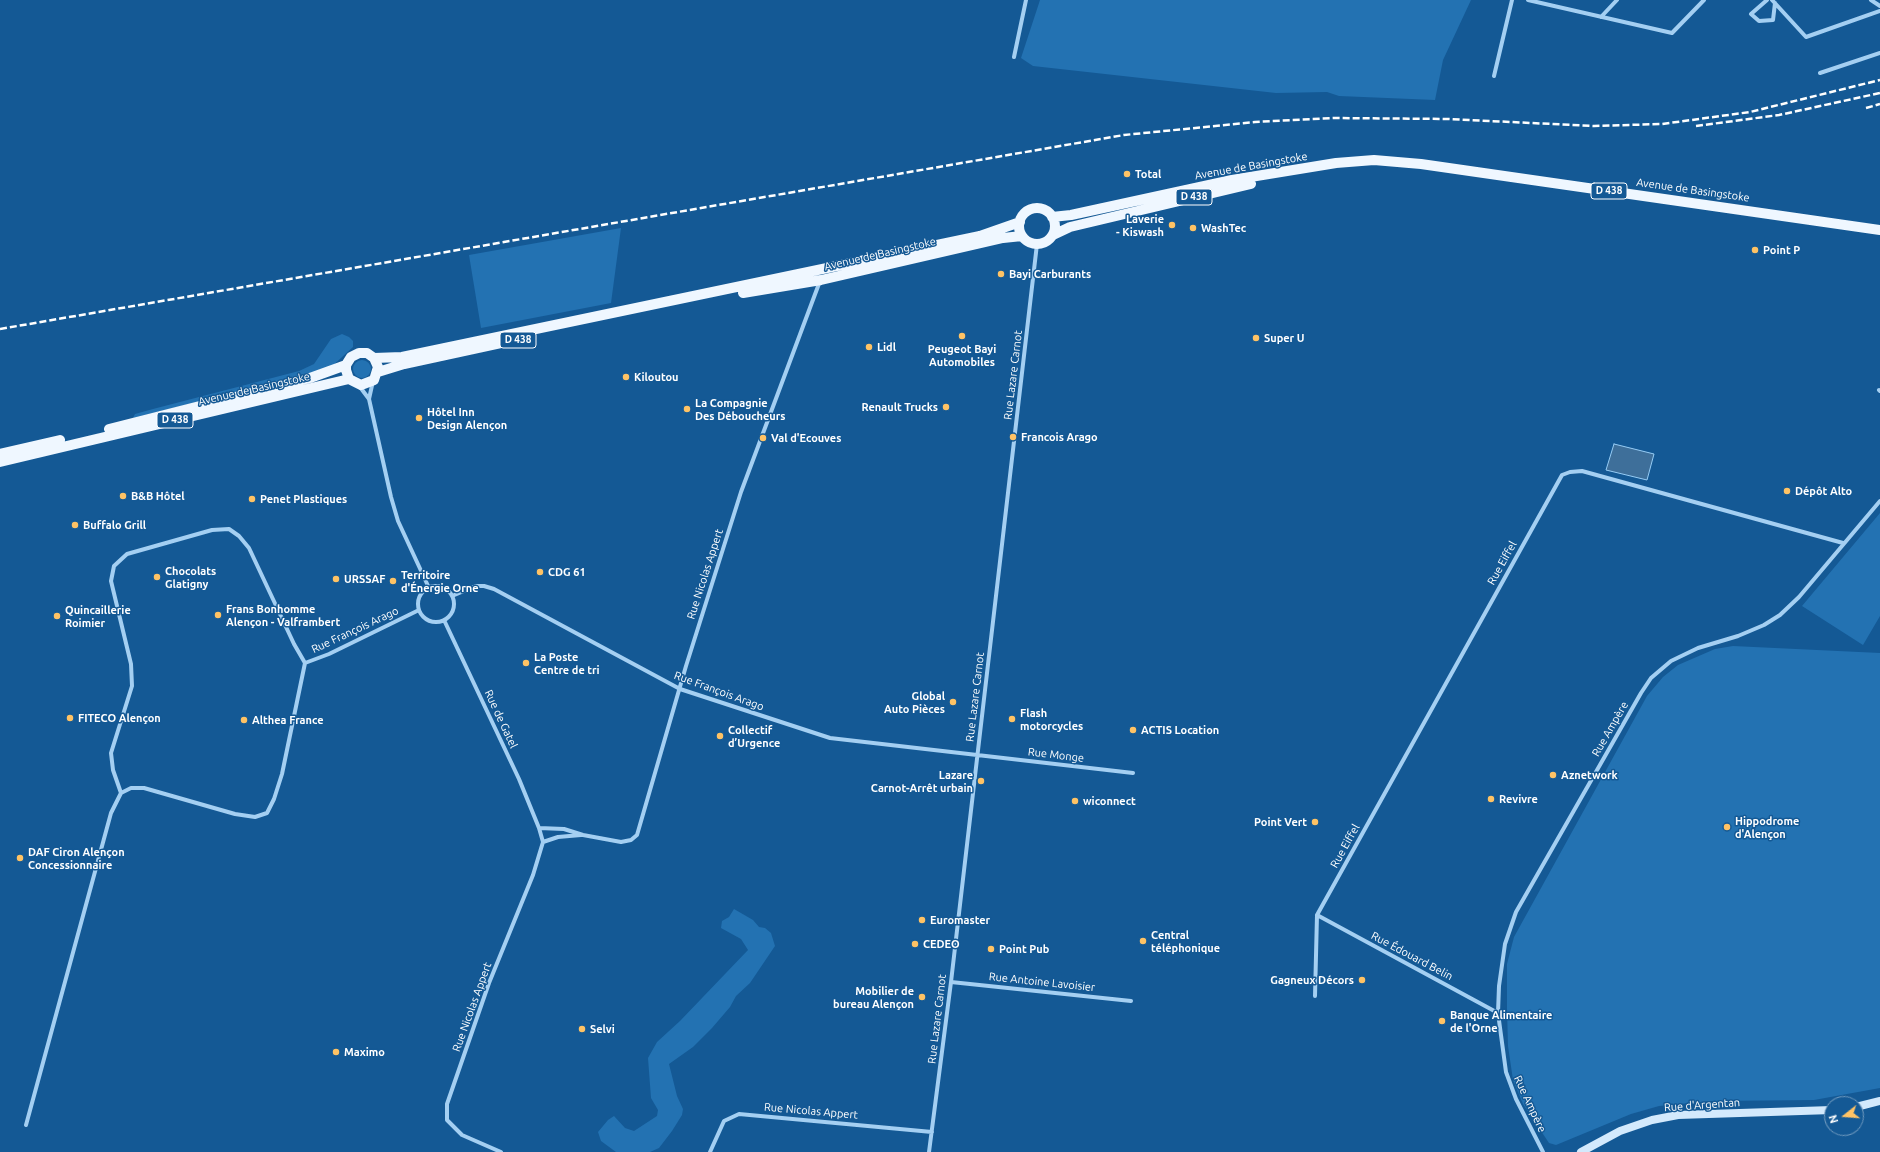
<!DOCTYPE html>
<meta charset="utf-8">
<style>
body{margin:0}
#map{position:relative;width:1880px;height:1152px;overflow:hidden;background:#145995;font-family:Ubuntu,sans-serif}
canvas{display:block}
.north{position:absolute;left:1824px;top:1096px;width:40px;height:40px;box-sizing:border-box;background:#145995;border:1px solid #729bbf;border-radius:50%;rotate:253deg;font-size:11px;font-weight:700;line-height:16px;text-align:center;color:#fff}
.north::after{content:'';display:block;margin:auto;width:14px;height:18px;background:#ffc365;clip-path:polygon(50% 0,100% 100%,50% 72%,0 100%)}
</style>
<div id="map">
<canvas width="1880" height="1152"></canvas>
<div class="north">N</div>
</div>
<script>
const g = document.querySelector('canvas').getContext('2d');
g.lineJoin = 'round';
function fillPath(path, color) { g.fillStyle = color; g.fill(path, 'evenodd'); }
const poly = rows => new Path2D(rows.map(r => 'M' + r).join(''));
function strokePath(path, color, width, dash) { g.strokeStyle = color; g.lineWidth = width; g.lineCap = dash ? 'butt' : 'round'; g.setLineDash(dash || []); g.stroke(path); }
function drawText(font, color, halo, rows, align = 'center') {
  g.font = font + ' Ubuntu,sans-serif'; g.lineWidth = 3; g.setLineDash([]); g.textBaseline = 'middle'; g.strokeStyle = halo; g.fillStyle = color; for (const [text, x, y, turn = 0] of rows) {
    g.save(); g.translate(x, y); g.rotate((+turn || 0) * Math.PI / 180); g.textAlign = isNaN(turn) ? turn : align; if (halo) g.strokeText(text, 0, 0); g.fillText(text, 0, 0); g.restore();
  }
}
fillPath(poly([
 [1040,0,1471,0,1443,60,1435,100,1339,96,1327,92,1276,93,1033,66,1021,58],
 [621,228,611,303,481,328,469,255],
 [342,334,349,337,353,341,353,347,329,369,133,418,135,414,153,409,299,371,314,364,331,339],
 '353 369a9 9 0 1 1 18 0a9 9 0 1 1-18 0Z',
 [1880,513,1880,616,1863,645,1802,606],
 [1733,646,1880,653,1880,1088,1814,1100,1711,1101,1659,1106,1631,1114,1556,1145,1549,1143,1523,1104,1513,1080,1508,1046,1507,1009,1507,964,1514,937,1647,696,1663,677,1678,665,1715,649],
 [734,909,753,920,759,927,765,928,771,933,775,946,750,983,736,996,730,1007,712,1028,693,1047,669,1064,677,1096,683,1109,682,1115,672,1131,659,1148,650,1152,616,1152,601,1141,598,1132,608,1120,614,1116,625,1128,634,1131,657,1116,658,1110,651,1098,648,1058,657,1042,680,1021,748,950,741,939,721,928,722,921,729,917]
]), '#2372b2');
const water = poly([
 [1614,444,1654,454,1647,480,1606,470,1614,444]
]);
fillPath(water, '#3e6f9a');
strokePath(water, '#96ccf5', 1);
strokePath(poly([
 [1528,0,1672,33,1704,0],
 [1767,0,1751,14,1759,21,1773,20,1775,3],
 [1772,0,1806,37,1880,11],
 [1871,0,1880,6],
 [1601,17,1617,0],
 [1014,57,1026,0],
 [1820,73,1880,53],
 [1494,76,1512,0],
 [373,381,369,399,391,497,398,521,429,588],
 [360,387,369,399],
 [1879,390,1880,391],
 '418 604a18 18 0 1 1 36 0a18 18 0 1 1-36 0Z',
 [452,596,476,586,484,586,494,589,680,689,830,738,1133,773],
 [444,620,519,779,539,828,543,842,533,875,489,983,447,1104,447,1120,462,1135,501,1152],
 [121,793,113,770,111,753,132,686,131,664,111,581,114,566,127,554,212,530,229,529,239,536,249,548,294,644,305,663,329,654,419,610],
 [539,828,564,829,583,835,621,842,631,840,637,835,686,666,741,492,820,281],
 [543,842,558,837,581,835],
 [1317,915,1498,1013],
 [951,982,1131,1001],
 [1315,996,1317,915,1562,475,1570,472,1582,471,1843,543],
 [26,1125,111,813,121,793,131,788,144,788,235,814,255,817,267,813,274,799,282,774,305,663],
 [710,1152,724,1121,739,1114,932,1132],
 [929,1152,951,982,1037,244],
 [1543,1152,1516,1099,1506,1072,1498,1013,1499,986,1505,944,1516,912,1641,693,1651,678,1671,661,1698,648,1738,636,1764,625,1780,615,1799,597,1880,501]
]), '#a4cff2', 4);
strokePath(poly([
 [1856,1107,1880,1101],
 [1581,1152,1620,1131,1652,1120,1678,1115,1832,1110]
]), '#d3e9fc', 8);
strokePath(poly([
 '1019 226a18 18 0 1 1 36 0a18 18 0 1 1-36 0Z',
 [1052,217,1071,215,1232,180,1336,163,1374,160,1421,164,1880,230],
 [1053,235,1070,227,1251,184],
 [743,293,821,280,1003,238,1022,236],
 [374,358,378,367,374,380,361,385,349,379,346,370,346,365,351,357,359,353,367,353,374,358,402,357,980,236,1020,222],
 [378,372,404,364,510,341],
 [109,429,310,378,346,365],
 [0,454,60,440],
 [0,462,349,379]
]), '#eff7ff', 10);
strokePath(poly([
 [1866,108,1880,104],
 [1696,126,1779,115,1880,93],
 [0,329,1124,135,1255,122,1333,118,1448,119,1594,126,1662,124,1750,112,1880,80]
]), '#fff', 2.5, [7, 3]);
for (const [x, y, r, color] of [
 [1127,174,4,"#ffc365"],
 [1172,225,4,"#ffc365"],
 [1193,228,4,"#ffc365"],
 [1755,250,4,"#ffc365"],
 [1001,274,4,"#ffc365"],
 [962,336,4,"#ffc365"],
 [1256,338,4,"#ffc365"],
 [869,347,4,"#ffc365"],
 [626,377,4,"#ffc365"],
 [946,407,4,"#ffc365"],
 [687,409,4,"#ffc365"],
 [419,418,4,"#ffc365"],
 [1013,437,4,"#ffc365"],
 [763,438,4,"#ffc365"],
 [1787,491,4,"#ffc365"],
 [123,496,4,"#ffc365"],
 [252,499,4,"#ffc365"],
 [75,525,4,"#ffc365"],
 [540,572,4,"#ffc365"],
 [157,577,4,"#ffc365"],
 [336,579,4,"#ffc365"],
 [393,581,4,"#ffc365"],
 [218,615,4,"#ffc365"],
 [57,616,4,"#ffc365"],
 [526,663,4,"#ffc365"],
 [953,702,4,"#ffc365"],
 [70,718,4,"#ffc365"],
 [1012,719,4,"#ffc365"],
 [244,720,4,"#ffc365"],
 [1133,730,4,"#ffc365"],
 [720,736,4,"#ffc365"],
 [1553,775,4,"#ffc365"],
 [981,781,4,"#ffc365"],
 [1491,799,4,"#ffc365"],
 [1075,801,4,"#ffc365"],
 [1315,822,4,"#ffc365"],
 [1727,827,4,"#ffc365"],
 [20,858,4,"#ffc365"],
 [922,920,4,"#ffc365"],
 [1143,941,4,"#ffc365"],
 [915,944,4,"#ffc365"],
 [991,949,4,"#ffc365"],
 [1362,980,4,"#ffc365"],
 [922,997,4,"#ffc365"],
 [1442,1021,4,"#ffc365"],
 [582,1029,4,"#ffc365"],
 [336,1052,4,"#ffc365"]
]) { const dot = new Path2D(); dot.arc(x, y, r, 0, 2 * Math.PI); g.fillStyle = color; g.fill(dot); strokePath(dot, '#145995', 1.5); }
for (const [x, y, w] of [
 [1609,191,36],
 [1194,197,36],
 [518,340,36],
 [175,420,36]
]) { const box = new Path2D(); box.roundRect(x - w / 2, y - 8, w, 16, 3); g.fillStyle = '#145995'; g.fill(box); strokePath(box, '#fff', 1); }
drawText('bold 10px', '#fff', null, [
 ["D 438",1609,191],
 ["D 438",1194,197],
 ["D 438",518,340],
 ["D 438",175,420]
]);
drawText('11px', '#fff', '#145995', [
 ["Avenue de Basingstoke",1251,166,-10],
 ["Avenue de Basingstoke",1693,190,8],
 ["Avenue de Basingstoke",880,254,-13],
 ["Rue Lazare Carnot",1013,375,-83],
 ["Avenue de Basingstoke",254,389,-13],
 ["Rue Eiffel",1502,563,-61],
 ["Rue Nicolas Appert",705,574,-72],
 ["Rue François Arago",355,630,-25],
 ["Rue François Arago",719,691,20],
 ["Rue Lazare Carnot",975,697,-83],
 ["Rue de Gatel",501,719,65],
 ["Rue Ampère",1610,729,-60],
 ["Rue Monge",1056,755,7],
 ["Rue Eiffel",1345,846,-61],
 ["Rue Édouard Belin",1412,956,28],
 ["Rue Antoine Lavoisier",1042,982,6],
 ["Rue Nicolas Appert",472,1007,-70],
 ["Rue Lazare Carnot",937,1019,-83],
 ["Rue Ampère",1530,1104,65],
 ["Rue d'Argentan",1702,1105,-4],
 ["Rue Nicolas Appert",811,1111,5]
]);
drawText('bold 11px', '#fff', '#145995', [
 ["Total",1135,174],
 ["Laverie",1164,219,"right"],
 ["- Kiswash",1164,232,"right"],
 ["WashTec",1201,228],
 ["Point P",1763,250],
 ["Bayi Carburants",1009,274],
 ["Super U",1264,338],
 ["Lidl",877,347],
 ["Peugeot Bayi",962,349,"center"],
 ["Automobiles",962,362,"center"],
 ["Kiloutou",634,377],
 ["La Compagnie",695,403],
 ["Des Déboucheurs",695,416],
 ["Renault Trucks",938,407,"right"],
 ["Hôtel Inn",427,412],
 ["Design Alençon",427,425],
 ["Francois Arago",1021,437],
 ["Val d'Ecouves",771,438],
 ["Dépôt Alto",1795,491],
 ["B&B Hôtel",131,496],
 ["Penet Plastiques",260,499],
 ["Buffalo Grill",83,525],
 ["Chocolats",165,571],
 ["Glatigny",165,584],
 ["CDG 61",548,572],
 ["Territoire",401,575],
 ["d'Énergie Orne",401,588],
 ["URSSAF",344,579],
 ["Frans Bonhomme",226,609],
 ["Alençon - Valframbert",226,622],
 ["Quincaillerie",65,610],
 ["Roimier",65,623],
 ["La Poste",534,657],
 ["Centre de tri",534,670],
 ["Global",945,696,"right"],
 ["Auto Pièces",945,709,"right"],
 ["Flash",1020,713],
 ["motorcycles",1020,726],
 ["FITECO Alençon",78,718],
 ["Althea France",252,720],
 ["Collectif",728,730],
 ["d’Urgence",728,743],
 ["ACTIS Location",1141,730],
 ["Lazare",973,775,"right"],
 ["Carnot-Arrêt urbain",973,788,"right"],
 ["Aznetwork",1561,775],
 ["Revivre",1499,799],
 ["wiconnect",1083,801],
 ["Hippodrome",1735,821],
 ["d'Alençon",1735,834],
 ["Point Vert",1307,822,"right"],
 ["DAF Ciron Alençon",28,852],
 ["Concessionnaire",28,865],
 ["Euromaster",930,920],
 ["Central",1151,935],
 ["téléphonique",1151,948],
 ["CEDEO",923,944],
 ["Point Pub",999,949],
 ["Gagneux Décors",1354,980,"right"],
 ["Mobilier de",914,991,"right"],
 ["bureau Alençon",914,1004,"right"],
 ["Banque Alimentaire",1450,1015],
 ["de l'Orne",1450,1028],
 ["Selvi",590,1029],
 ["Maximo",344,1052]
], 'left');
</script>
